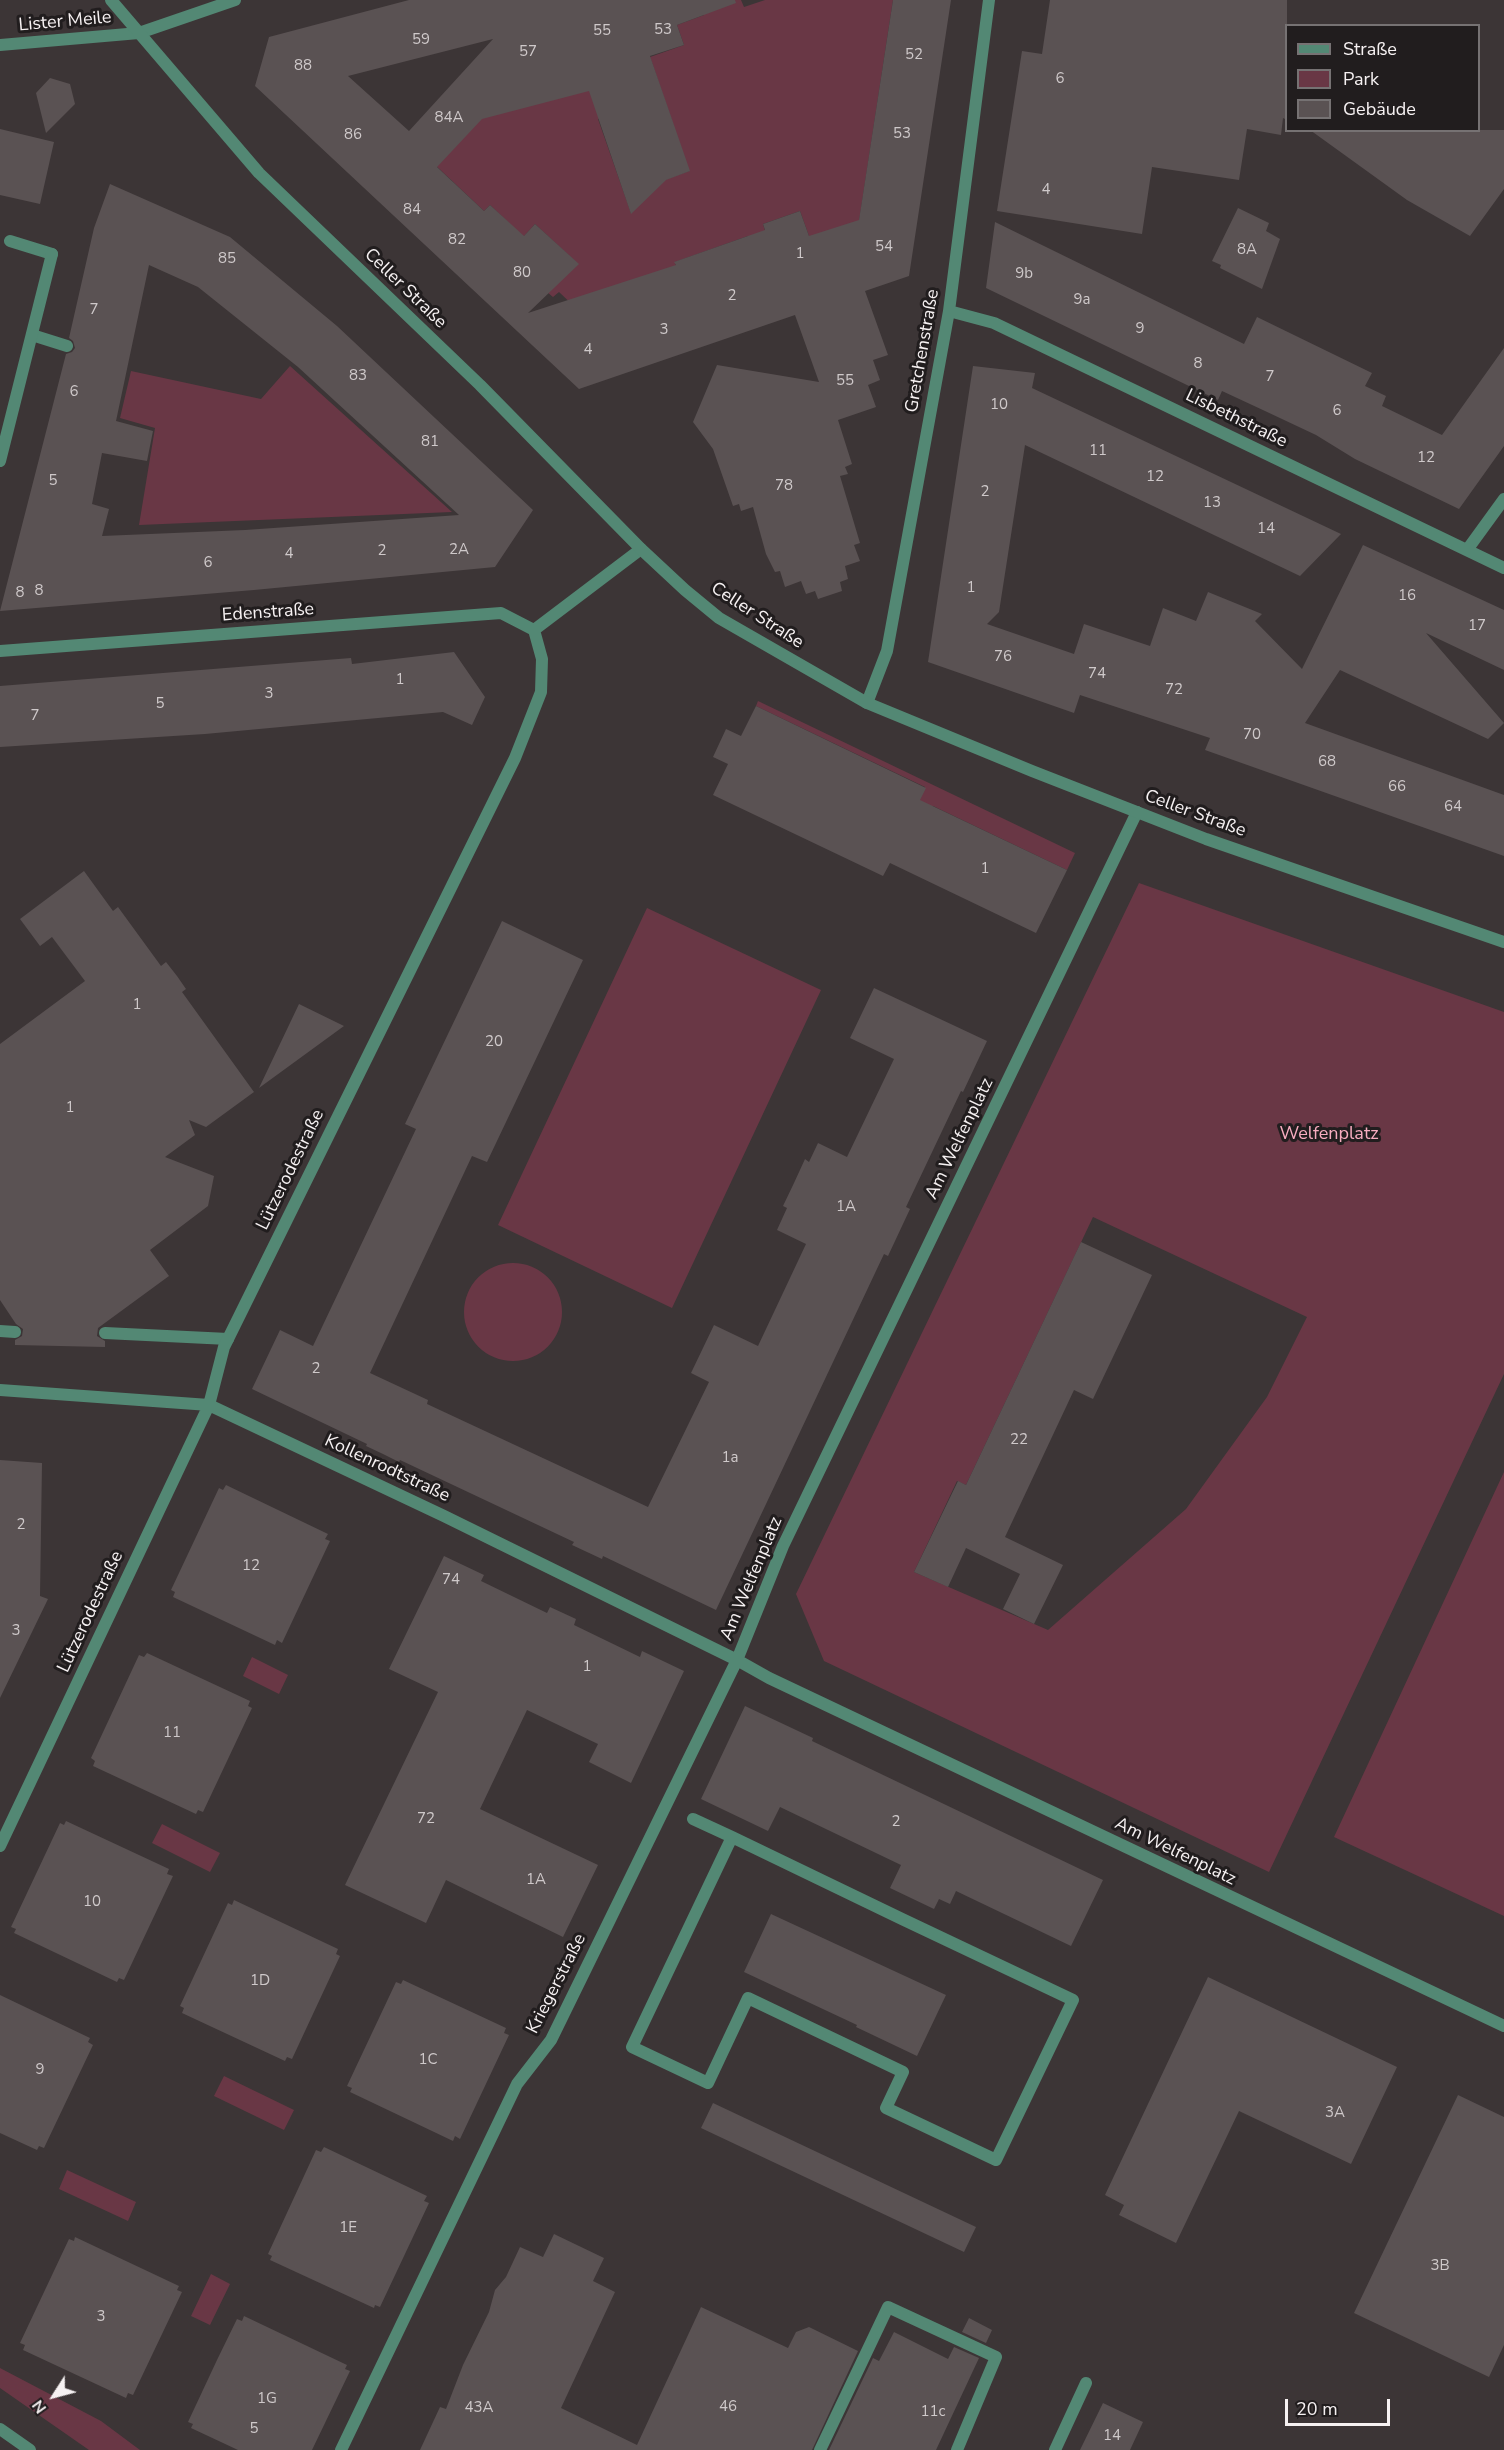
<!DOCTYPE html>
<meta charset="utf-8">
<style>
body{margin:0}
#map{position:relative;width:1504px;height:2450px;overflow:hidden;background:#3c3536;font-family:"Nunito Sans",sans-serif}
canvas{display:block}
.legend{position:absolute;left:1285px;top:24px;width:195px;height:108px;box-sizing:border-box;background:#211d1e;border:2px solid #767273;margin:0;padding:8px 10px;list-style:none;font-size:18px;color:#f6f1f2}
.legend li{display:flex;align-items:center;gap:12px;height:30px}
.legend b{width:30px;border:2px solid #767273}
.north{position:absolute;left:24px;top:2366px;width:60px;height:60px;-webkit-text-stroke:4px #211d1e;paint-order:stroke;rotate:234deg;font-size:16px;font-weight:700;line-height:24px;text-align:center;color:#f6f1f2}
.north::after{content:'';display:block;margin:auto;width:21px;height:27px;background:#f6f1f2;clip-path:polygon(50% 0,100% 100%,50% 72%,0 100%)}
.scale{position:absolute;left:1285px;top:2399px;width:105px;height:27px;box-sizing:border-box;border:3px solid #f6f1f2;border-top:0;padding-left:8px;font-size:18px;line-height:21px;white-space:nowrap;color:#f6f1f2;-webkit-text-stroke:4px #211d1e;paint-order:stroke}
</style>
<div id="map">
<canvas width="1504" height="2450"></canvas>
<ul class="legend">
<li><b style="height:8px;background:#538874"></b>Straße</li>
<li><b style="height:16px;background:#693745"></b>Park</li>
<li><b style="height:16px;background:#5a5253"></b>Gebäude</li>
</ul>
<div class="north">N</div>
<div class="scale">20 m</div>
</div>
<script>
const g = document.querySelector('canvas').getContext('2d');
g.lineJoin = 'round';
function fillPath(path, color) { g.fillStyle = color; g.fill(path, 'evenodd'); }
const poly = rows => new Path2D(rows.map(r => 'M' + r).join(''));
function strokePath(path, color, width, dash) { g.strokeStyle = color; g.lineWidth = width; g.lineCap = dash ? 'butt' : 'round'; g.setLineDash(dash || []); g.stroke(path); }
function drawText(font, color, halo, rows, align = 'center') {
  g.font = font + ' "Nunito Sans",sans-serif'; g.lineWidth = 6; g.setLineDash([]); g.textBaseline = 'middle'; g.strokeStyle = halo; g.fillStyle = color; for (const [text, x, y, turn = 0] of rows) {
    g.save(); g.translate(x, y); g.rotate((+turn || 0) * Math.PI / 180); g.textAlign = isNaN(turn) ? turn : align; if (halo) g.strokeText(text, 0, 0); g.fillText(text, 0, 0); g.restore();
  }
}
fillPath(poly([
 [699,0,741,0,744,7,765,0,893,0,854,254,809,236,800,211,763,224,768,240,748,236,675,262,676,266,578,310,559,292,553,297,547,292,575,261,535,224,507,255,509,223,490,205,484,211,432,162,475,116,567,81,632,108,598,119,631,213,647,186,689,171,650,57,684,45,677,25,704,15],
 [290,366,452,512,139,525,155,428,120,418,131,371,261,399],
 [758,701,1075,853,1067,870,933,806,912,816,925,787,756,706],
 [1139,883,1504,1012,1504,1374,1269,1872,824,1661,796,1594],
 [1093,1217,1307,1317,1267,1397,1186,1509,1048,1630,914,1572,957,1481,966,1485],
 [647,908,821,990,672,1308,498,1225],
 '464 1312a49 49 0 1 1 98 0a49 49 0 1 1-98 0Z',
 [1504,1472,1504,1916,1334,1837],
 [252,1657,288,1675,279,1694,243,1676],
 [162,1824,220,1853,210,1872,152,1843],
 [224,2076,294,2110,284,2130,214,2096],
 [67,2170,136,2202,128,2221,59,2189],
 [211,2274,230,2284,210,2325,191,2316],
 [0,2368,101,2421,140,2450,89,2450,0,2388]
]), '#693745');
fillPath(poly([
 [409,0,735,0,736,3,677,25,684,45,650,56,690,171,666,180,631,214,589,91,482,119,437,167,484,211,490,205,524,236,535,224,579,264,528,313,676,265,674,262,765,230,763,224,800,211,809,236,859,220,893,0,951,0,909,276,865,291,888,355,873,360,880,380,868,385,876,407,838,420,852,464,845,467,848,474,840,476,860,543,854,545,860,561,845,566,848,579,840,582,842,591,818,599,815,591,806,594,801,581,785,587,780,571,775,572,766,554,753,507,741,511,739,504,733,506,713,449,693,422,717,365,819,382,795,315,579,389,255,86,269,37],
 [493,39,409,131,348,76],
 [1050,0,1287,0,1287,120,1283,118,1281,135,1247,129,1239,180,1152,167,1142,234,997,211,1022,51,1042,54],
 [50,78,70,84,75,104,46,133,36,93],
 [0,129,54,142,40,204,0,195],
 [1310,130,1504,130,1504,189,1470,236,1407,200],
 [110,184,230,237,337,326,533,510,495,567,254,590,0,611,66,354,72,352,75,348,73,341,69,338,94,228],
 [149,265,198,287,298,367,459,515,245,530,102,536,109,509,92,504,102,453,147,461,153,431,116,421],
 [1238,208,1269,223,1266,231,1280,239,1262,289,1220,268,1221,265,1212,261],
 [995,222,1244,344,1257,317,1372,373,1365,386,1386,396,1382,406,1442,435,1504,348,1504,446,1459,509,1355,459,1316,435,1265,411,1222,391,1218,400,986,288],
 [973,366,1035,373,1032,388,1341,534,1300,576,1025,445,999,612,987,624,1074,654,1084,624,1150,646,1163,608,1196,621,1208,592,1262,614,1255,621,1302,669,1363,545,1504,610,1504,670,1426,633,1504,723,1488,739,1340,670,1305,723,1504,795,1504,856,1205,750,1210,738,1080,695,1074,713,928,662],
 [454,652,485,697,472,725,443,712,205,734,0,747,0,686,351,658,352,664],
 [756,706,926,788,920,800,1067,870,1036,933,890,863,883,876,713,795,728,764,713,757,726,729,741,736],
 [84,871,113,911,118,907,161,966,166,962,177,976,186,989,182,992,254,1092,206,1127,189,1120,195,1135,165,1157,214,1176,208,1206,150,1250,169,1276,98,1328,97,1336,105,1341,105,1347,15,1345,15,1340,22,1336,23,1329,16,1324,0,1300,0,1044,85,981,52,937,40,946,20,919],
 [502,921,583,960,487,1162,472,1156,370,1373,428,1400,427,1404,648,1507,709,1382,691,1373,714,1325,758,1346,806,1244,777,1230,787,1208,783,1206,794,1183,805,1159,809,1162,818,1143,847,1157,894,1059,850,1038,874,988,987,1041,963,1092,961,1091,906,1207,910,1209,888,1256,884,1254,716,1610,603,1556,602,1559,572,1545,574,1542,400,1460,399,1462,383,1454,366,1446,367,1444,252,1389,280,1330,313,1346,416,1129,405,1124],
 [299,1004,344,1026,259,1088],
 [1081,1242,1152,1275,1093,1399,1074,1390,1005,1537,1063,1565,1034,1624,1003,1609,1020,1574,966,1548,948,1587,914,1572,958,1481,966,1485],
 [0,1460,42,1463,40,1596,48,1599,0,1698],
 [226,1485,328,1534,325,1539,330,1541,282,1643,277,1640,275,1645,173,1597,175,1592,171,1590,219,1488,223,1490],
 [444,1556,484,1575,481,1581,547,1613,550,1607,576,1619,574,1625,640,1657,642,1651,684,1671,631,1783,589,1762,598,1744,527,1710,480,1809,598,1865,563,1937,446,1880,426,1923,345,1885,438,1692,389,1669],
 [147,1653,250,1701,248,1706,252,1708,203,1812,198,1810,196,1814,93,1766,95,1761,91,1758,139,1655,144,1657],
 [745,1706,813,1738,812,1741,1103,1880,1071,1946,956,1891,950,1904,939,1899,934,1909,890,1888,901,1865,780,1807,768,1831,701,1799],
 [66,1821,169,1869,167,1874,173,1876,124,1980,119,1978,117,1982,14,1933,16,1929,11,1927,60,1823,64,1825],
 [234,1900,338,1949,336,1954,340,1956,292,2059,287,2057,285,2061,182,2013,184,2008,180,2006,228,1903,232,1905],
 [771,1914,946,1995,917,2056,856,2027,857,2025,744,1972],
 [1208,1977,1397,2067,1351,2164,1239,2111,1176,2243,1119,2215,1124,2205,1105,2195],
 [403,1980,506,2028,504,2033,509,2035,460,2139,455,2136,453,2141,411,2121,350,2092,352,2088,347,2086,396,1982,401,1984],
 [0,1995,90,2038,88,2042,93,2045,44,2148,39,2146,37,2150,0,2133],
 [1458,2095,1504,2117,1504,2345,1489,2377,1354,2313],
 [713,2103,976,2227,964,2252,701,2128],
 [324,2147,427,2196,424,2201,429,2203,380,2307,375,2305,374,2308,270,2260,272,2256,268,2254,316,2150,321,2152],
 [554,2234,604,2258,593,2281,615,2292,561,2408,637,2445,701,2307,788,2348,796,2332,809,2327,858,2351,812,2450,420,2450,440,2407,446,2409,463,2365,489,2312,495,2290,506,2277,520,2247,543,2257],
 [75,2237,179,2286,177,2290,182,2292,133,2395,128,2393,126,2398,23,2350,25,2345,20,2343,69,2239,74,2241],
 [244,2316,347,2365,345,2369,350,2371,312,2450,238,2450,191,2428,193,2424,188,2422,217,2360,237,2319,242,2321],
 [969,2318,992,2330,986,2343,962,2332],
 [894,2332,948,2359,954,2347,979,2358,936,2450,829,2450,873,2358,879,2361],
 [1103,2403,1143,2422,1130,2450,1080,2450]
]), '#5a5253');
strokePath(poly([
 [10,241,52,254],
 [32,335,67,346],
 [0,1331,15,1332],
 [105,1333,228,1339],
 [693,1819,732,1837,902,1919,1073,2000,996,2160,886,2108,903,2072,748,1998,708,2083,632,2047,732,1837],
 [820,2450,888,2307,996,2357,957,2450],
 [1055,2450,1086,2383]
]), '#538874', 12);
strokePath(poly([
 [0,45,139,33,235,0]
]), '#538874', 12);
strokePath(poly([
 [949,311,994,323,1504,568],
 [0,461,52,254],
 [1467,550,1504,499],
 [534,630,641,549],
 [0,651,501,613,534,630],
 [867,703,887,651,949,311,989,0],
 [1137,812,783,1546,737,1660,769,1678,1504,2026],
 [0,1390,209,1405,444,1516,737,1660,551,2040,517,2084,341,2450],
 [0,1846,209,1405,224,1347,515,758,541,692,542,659,534,630],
 [0,2429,30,2450]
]), '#538874', 12);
strokePath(poly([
 [111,0,259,173,480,385,641,549,685,590,719,618,867,703,1032,771,1206,839,1504,942]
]), '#538874', 12);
drawText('15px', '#cfc9ca', null, [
 ["53",663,30],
 ["55",602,31],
 ["59",421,40],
 ["57",528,52],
 ["52",914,55],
 ["88",303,66],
 ["6",1060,79],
 ["84A",449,118],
 ["53",902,134],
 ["86",353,135],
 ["4",1046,190],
 ["84",412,210],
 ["82",457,240],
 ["54",884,247],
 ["8A",1247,250],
 ["1",800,254],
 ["85",227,259],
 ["80",522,273],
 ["9b",1024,274],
 ["2",732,296],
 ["9a",1082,300],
 ["7",94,310],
 ["9",1140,329],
 ["3",664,330],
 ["4",588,350],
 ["8",1198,364],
 ["83",358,376],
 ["7",1270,377],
 ["55",845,381],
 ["6",74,392],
 ["10",999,405],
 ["6",1337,411],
 ["81",430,442],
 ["11",1098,451],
 ["12",1426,458],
 ["12",1155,477],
 ["5",53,481],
 ["78",784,486],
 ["2",985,492],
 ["13",1212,503],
 ["14",1266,529],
 ["2A",459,550],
 ["2",382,551],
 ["4",289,554],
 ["6",208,563],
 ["1",971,588],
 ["8",39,591],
 ["8",20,593],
 ["16",1407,596],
 ["17",1477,626],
 ["76",1003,657],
 ["74",1097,674],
 ["1",400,680],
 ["72",1174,690],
 ["3",269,694],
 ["5",160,704],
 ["7",35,716],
 ["70",1252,735],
 ["68",1327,762],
 ["66",1397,787],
 ["64",1453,807],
 ["1",985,869],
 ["1",137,1005],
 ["20",494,1042],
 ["1",70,1108],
 ["1A",846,1207],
 ["2",316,1369],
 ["22",1019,1440],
 ["1a",730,1458],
 ["2",21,1525],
 ["12",251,1566],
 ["74",451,1580],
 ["3",16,1631],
 ["1",587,1667],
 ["11",172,1733],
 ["72",426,1819],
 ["2",896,1822],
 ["1A",536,1880],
 ["10",92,1902],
 ["1D",260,1981],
 ["1C",428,2060],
 ["9",40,2070],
 ["3A",1335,2113],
 ["1E",348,2228],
 ["3B",1440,2266],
 ["3",101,2317],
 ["1G",267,2399],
 ["46",728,2407],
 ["43A",479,2408],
 ["11c",933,2412],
 ["5",254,2429],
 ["14",1112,2436]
]);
drawText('18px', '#f6f1f2', '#211d1e', [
 ["Lister Meile",65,22,-5],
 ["Celler Straße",405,289,44],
 ["Gretchenstraße",923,351,-80],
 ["Lisbethstraße",1236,419,26],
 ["Edenstraße",268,613,-4],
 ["Celler Straße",757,616,33],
 ["Celler Straße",1195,814,20],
 ["Am Welfenplatz",960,1139,-64],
 ["Lützerodestraße",291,1170,-64],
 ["Kollenrodtstraße",387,1469,25],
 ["Am Welfenplatz",752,1579,-67],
 ["Lützerodestraße",91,1612,-65],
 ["Am Welfenplatz",1175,1852,26],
 ["Kriegerstraße",557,1984,-63]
]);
drawText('18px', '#f8adc0', '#211d1e', [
 ["Welfenplatz",1329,1135]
]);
</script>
